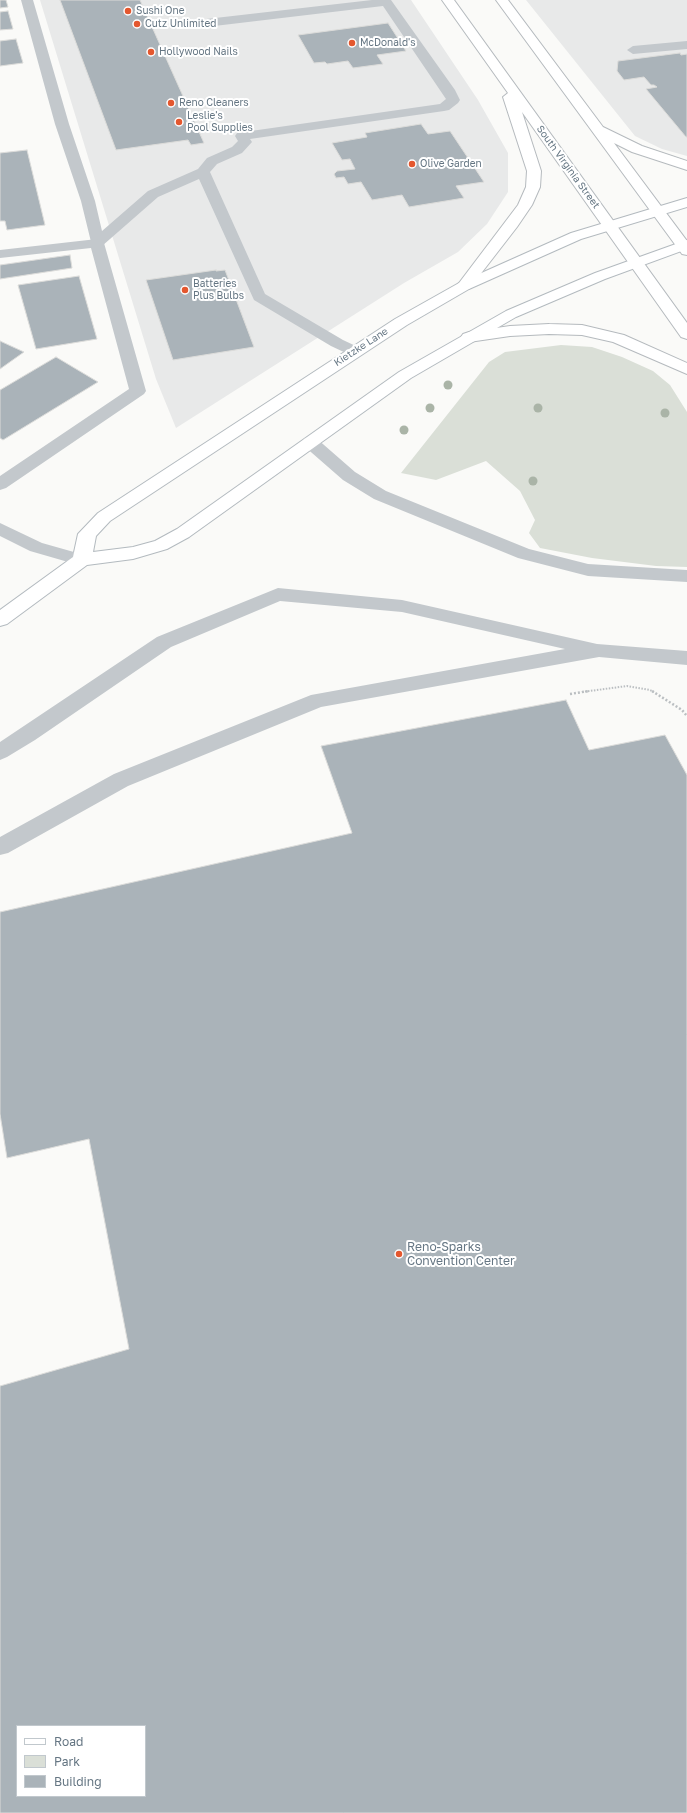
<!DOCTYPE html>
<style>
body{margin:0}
#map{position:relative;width:687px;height:1813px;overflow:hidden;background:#fafaf8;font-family:"Golos Text",sans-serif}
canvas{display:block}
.legend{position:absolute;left:16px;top:1725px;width:130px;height:72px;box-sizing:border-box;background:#fff;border:1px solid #c1c8cd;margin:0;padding:5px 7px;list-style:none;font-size:12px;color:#657683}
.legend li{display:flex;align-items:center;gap:8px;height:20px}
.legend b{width:20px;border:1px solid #c1c8cd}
</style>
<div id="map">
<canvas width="687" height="1813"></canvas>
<ul class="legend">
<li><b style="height:5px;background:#fff"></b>Road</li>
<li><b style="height:11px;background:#dadfd7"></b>Park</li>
<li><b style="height:11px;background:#aab3b9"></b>Building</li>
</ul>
</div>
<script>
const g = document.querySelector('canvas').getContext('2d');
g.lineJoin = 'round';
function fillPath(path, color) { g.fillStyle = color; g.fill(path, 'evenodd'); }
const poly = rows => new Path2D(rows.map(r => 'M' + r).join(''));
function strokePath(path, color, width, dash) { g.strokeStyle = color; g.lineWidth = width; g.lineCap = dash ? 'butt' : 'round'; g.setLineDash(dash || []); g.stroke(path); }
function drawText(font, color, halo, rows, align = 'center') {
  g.font = font + ' "Golos Text",sans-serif'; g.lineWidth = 4; g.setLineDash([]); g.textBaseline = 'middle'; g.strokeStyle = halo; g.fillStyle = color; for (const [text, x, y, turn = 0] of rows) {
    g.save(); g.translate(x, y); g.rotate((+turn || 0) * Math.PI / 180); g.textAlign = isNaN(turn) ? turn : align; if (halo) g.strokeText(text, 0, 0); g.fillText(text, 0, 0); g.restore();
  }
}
fillPath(poly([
 [40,0,411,0,478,100,508,153,508,192,487,224,458,252,404,283,176,428,156,379],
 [526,0,687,0,687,156,662,149,635,136]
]), '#e8e9e9');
fillPath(poly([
 [561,345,592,347,622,357,653,371,670,385,687,412,687,567,656,566,592,558,540,548,529,533,535,520,520,491,486,461,436,480,401,473,489,362,505,352]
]), '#dadfd7');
const building = poly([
 [0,0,6,0,8,7,0,8,0,0],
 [60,0,140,0,204,143,191,145,188,140,116,150,60,0],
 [8,11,13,29,0,30,0,12,8,11],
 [388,23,406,51,377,55,383,64,353,68,348,61,327,64,325,62,314,63,298,35,388,23],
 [16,39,23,63,0,66,0,41,16,39],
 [680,53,681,55,687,54,687,137,686,137,646,89,657,87,654,85,651,85,644,77,624,80,617,71,618,61,680,53],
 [421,124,428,134,450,131,484,182,456,186,464,198,409,207,402,195,372,200,361,182,348,184,344,177,336,178,334,174,337,171,355,169,350,159,342,160,332,143,367,137,365,133,421,124],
 [27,150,45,225,7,230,5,221,0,221,0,153,27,150],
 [70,255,72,268,0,279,0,265,70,255],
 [216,270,216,271,225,270,254,347,173,360,146,280,216,270],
 [79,276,97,339,36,349,18,285,79,276],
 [0,341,24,352,0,369,0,341],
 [56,357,98,382,3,440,0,438,0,390,56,357],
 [566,700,589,750,665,735,687,775,687,1813,0,1813,0,1386,129,1349,89,1139,7,1158,0,1114,0,912,352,833,321,746,566,700],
 [17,1726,145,1726,145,1796,17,1796,17,1726]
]);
fillPath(building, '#aab3b9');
strokePath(building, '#dcdcda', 1);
const secondary = poly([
 [687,198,687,207,581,239,469,289,407,325,110,521,96,536,93,552,133,547,155,541,177,529,399,372,506,311,595,273,687,240,687,249,605,279,516,317,411,378,189,537,167,549,133,559,87,565,7,624,0,626,0,610,73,557,78,534,98,513,395,319,459,283,571,233,687,198]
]);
const primary = poly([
 [442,0,454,0,687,323,687,339,681,337,522,112,541,171,540,187,532,205,517,227,469,289,459,289,456,286,459,283,518,205,526,187,527,171,503,97,508,93,442,0],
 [496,0,508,0,603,127,642,146,687,161,687,170,632,152,614,143,687,241,687,255,682,254,496,0],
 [549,324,582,325,624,335,687,363,687,374,613,342,582,335,549,334,510,336,469,342,463,340,461,337,463,334,469,332,510,326,549,324]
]);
strokePath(secondary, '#b3babf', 2);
strokePath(primary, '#b5babe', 2);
strokePath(poly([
 [582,692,627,686,650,690,654,692]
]), '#bbbfc2', 2, [1.5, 1.5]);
strokePath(poly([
 [652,691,682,710,687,716],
 [570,694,589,691]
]), '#bbbfc2', 2.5, [2, 2]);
fillPath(poly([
 [21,0,33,0,69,124,95,201,102,231,148,191,198,169,207,158,232,147,238,141,235,136,237,133,440,104,446,99,383,6,189,29,183,25,189,21,372,0,391,0,455,90,460,100,458,103,449,110,444,111,250,139,252,142,242,153,217,164,210,172,265,294,343,340,360,348,362,351,360,354,354,356,348,354,331,346,254,300,199,179,158,197,102,246,92,246,81,201,55,124,21,0],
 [687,41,687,49,633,54,627,50,633,46,687,41],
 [310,437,316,438,355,472,386,491,529,549,588,564,687,570,687,582,588,576,518,558,374,499,343,480,304,446,302,442,304,438,310,437],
 [278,588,402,600,597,644,687,651,687,665,599,657,321,707,128,786,8,853,0,855,0,837,114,774,311,695,565,649,402,612,280,601,171,647,35,740,7,757,0,760,0,742,157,637,278,588]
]), '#c3c8cc');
fillPath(poly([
 [97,239,102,240,104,243,146,391,144,394,6,488,0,490,0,476,129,389,91,248,0,258,0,250,97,239],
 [0,523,42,543,88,556,91,560,88,564,82,566,30,551,0,536,0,523]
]), '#c3c8cc');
fillPath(secondary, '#fff');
fillPath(primary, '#fff');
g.fillStyle = '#aab4a7';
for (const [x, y] of [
 [448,385],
 [430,408],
 [538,408],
 [665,413],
 [404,430],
 [533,481]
]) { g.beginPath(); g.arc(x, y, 4.5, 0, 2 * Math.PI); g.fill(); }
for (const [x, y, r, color] of [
 [128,11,4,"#e4572e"],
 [137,24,4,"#e4572e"],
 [352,43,4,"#e4572e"],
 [151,52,4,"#e4572e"],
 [171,103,4,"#e4572e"],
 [179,122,4,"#e4572e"],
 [412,164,4,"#e4572e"],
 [185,290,4,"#e4572e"],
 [399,1254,4,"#e4572e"]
]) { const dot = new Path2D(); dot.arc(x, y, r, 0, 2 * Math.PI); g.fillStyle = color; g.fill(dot); strokePath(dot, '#fff', 1.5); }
drawText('10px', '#657683', '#fff', [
 ["Sushi One",136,11],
 ["Cutz Unlimited",145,24],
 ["McDonald's",360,43],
 ["Hollywood Nails",159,52],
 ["Reno Cleaners",179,103],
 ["Leslie's",187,116],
 ["Pool Supplies",187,128],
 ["Olive Garden",420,164],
 ["Batteries",193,284],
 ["Plus Bulbs",193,296]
], 'left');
drawText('10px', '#657683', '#fff', [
 ["South Virginia Street",568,167,54],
 ["Kietzke Lane",361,347,-33]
]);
drawText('12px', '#657683', '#fff', [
 ["Reno-Sparks",407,1247],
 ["Convention Center",407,1261]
], 'left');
</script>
